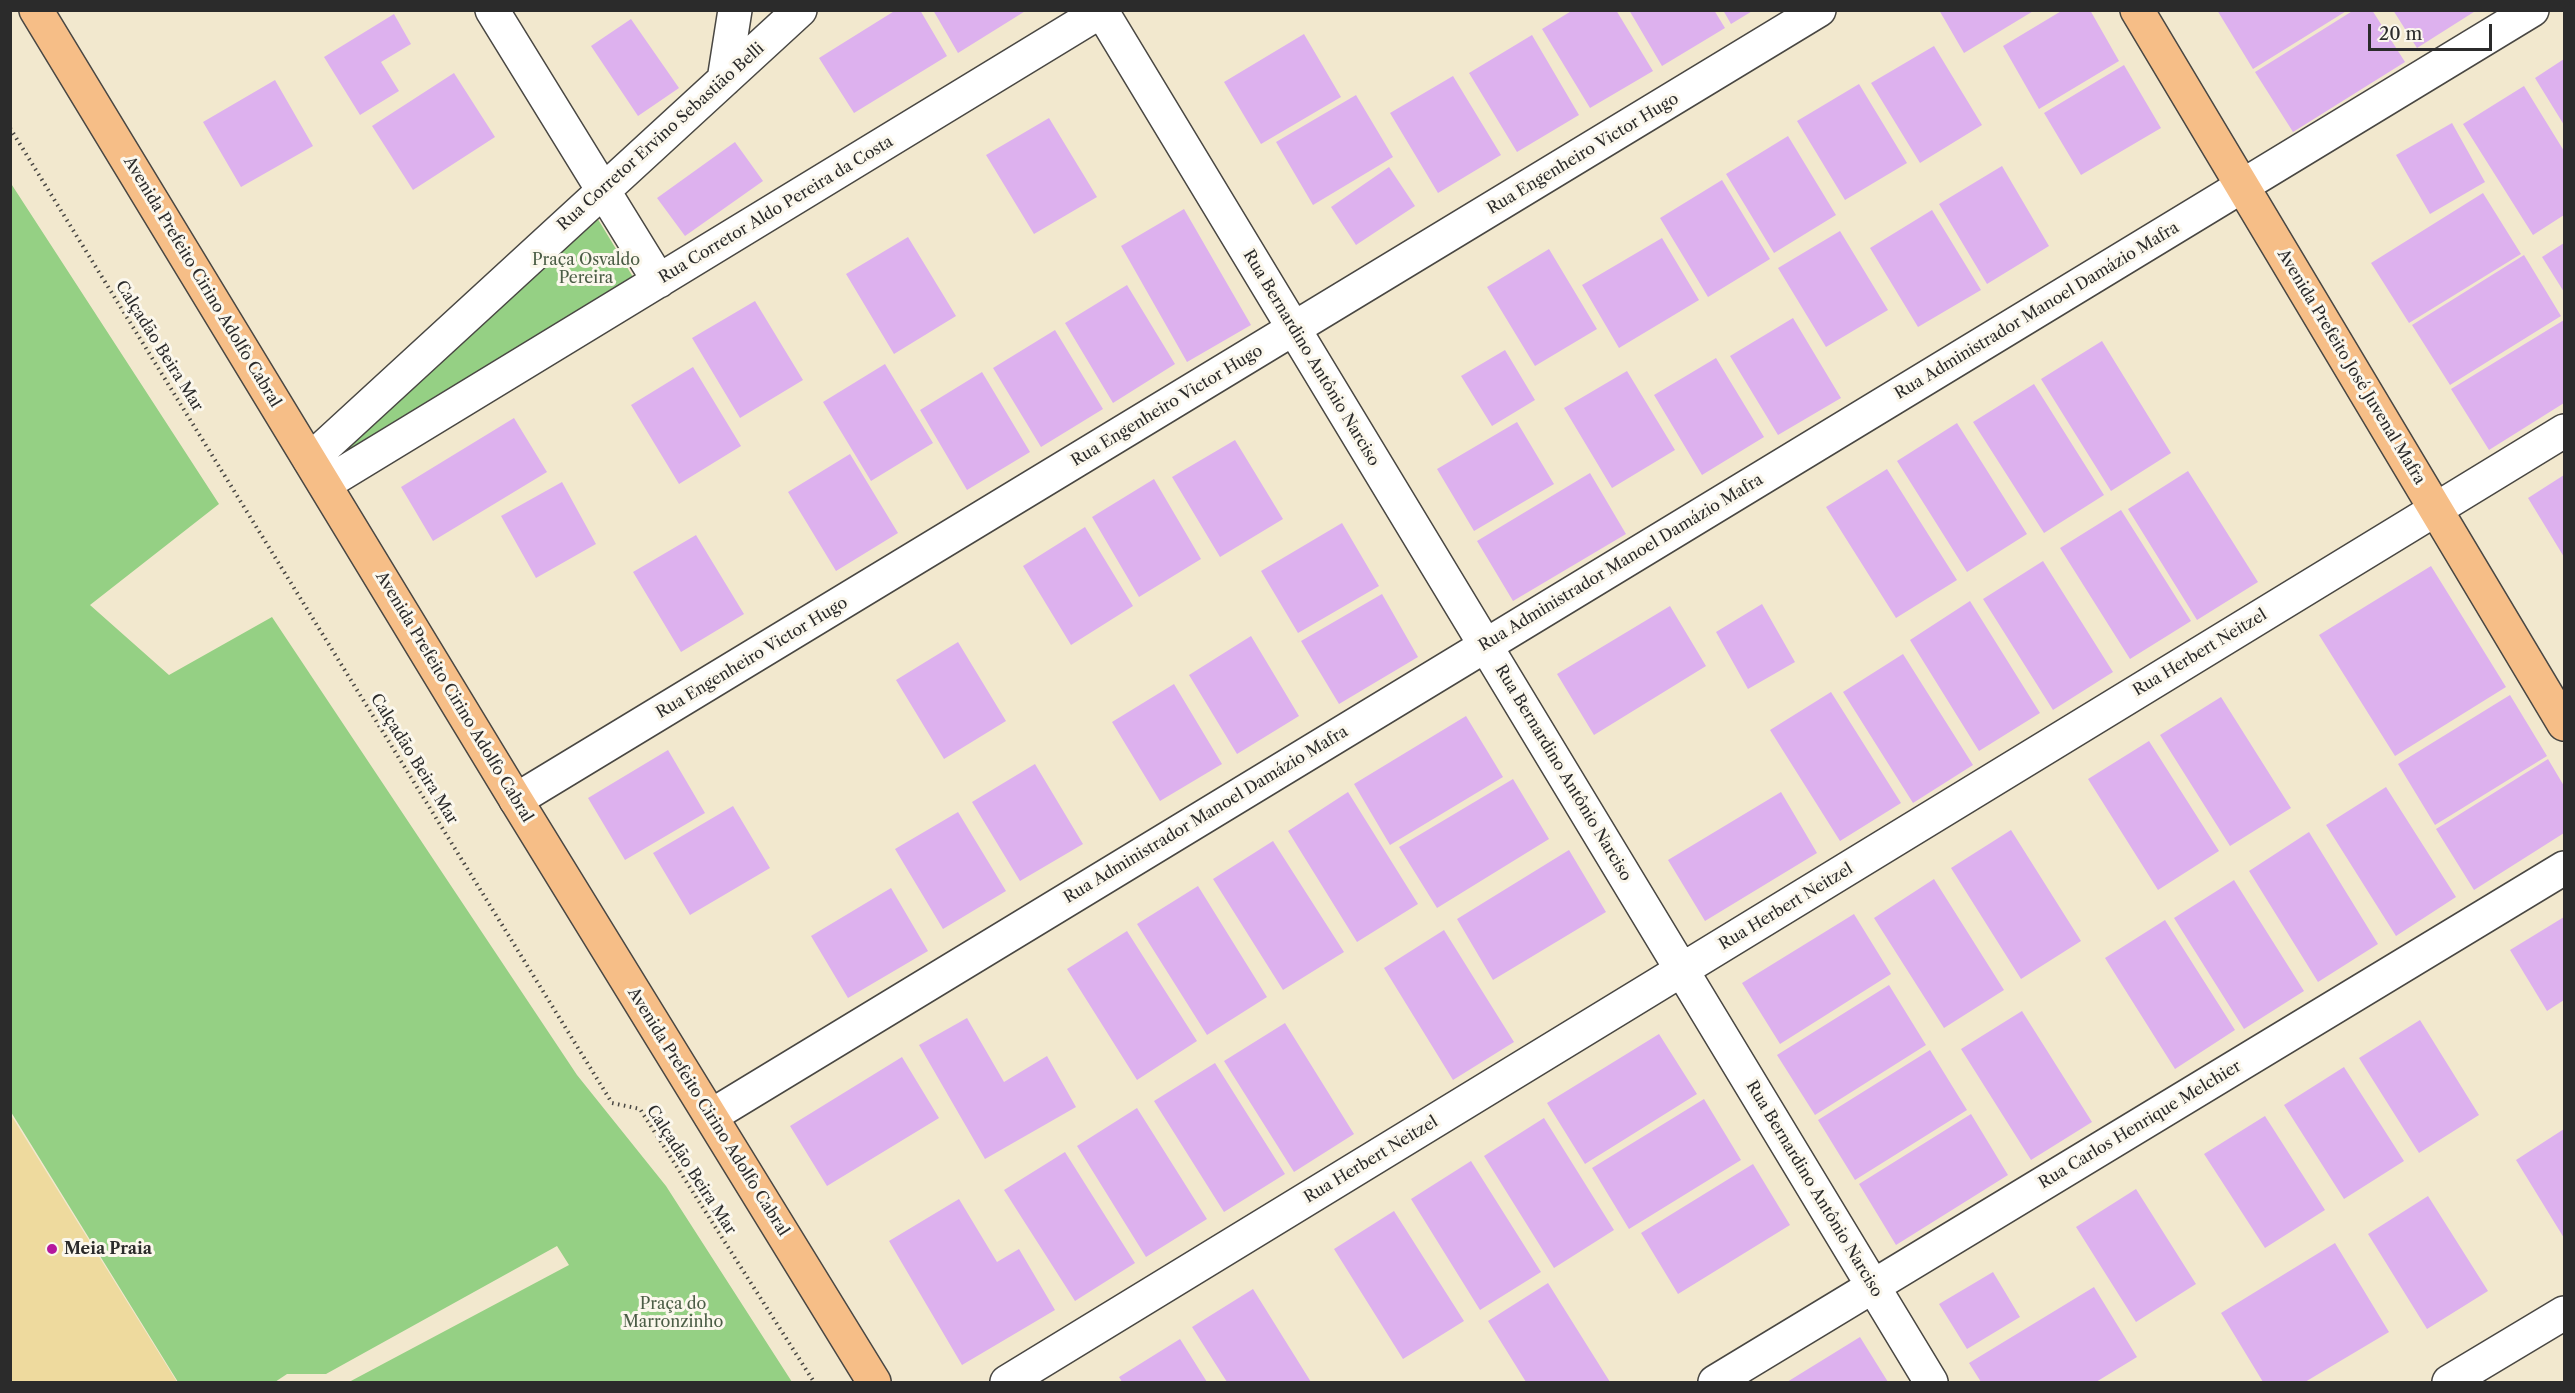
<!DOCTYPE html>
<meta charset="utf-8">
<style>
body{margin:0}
#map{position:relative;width:2575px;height:1393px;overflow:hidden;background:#f2e8ce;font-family:"Libre Caslon Text",serif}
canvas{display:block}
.frame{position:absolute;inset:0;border:12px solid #2b2b2b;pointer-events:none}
.scale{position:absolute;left:2368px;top:24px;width:124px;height:27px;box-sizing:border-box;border:3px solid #2b2b2b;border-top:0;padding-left:8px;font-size:18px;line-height:21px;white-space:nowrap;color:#2b2b2b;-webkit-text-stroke:4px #fbf7ec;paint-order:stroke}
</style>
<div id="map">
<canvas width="2575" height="1393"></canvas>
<div class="frame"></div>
<div class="scale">20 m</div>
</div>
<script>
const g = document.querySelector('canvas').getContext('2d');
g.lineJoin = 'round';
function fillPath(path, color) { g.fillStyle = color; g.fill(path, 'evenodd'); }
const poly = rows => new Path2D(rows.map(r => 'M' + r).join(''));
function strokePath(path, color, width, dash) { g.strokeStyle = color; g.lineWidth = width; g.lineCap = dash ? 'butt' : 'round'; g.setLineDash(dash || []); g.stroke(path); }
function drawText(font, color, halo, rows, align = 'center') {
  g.font = font + ' "Libre Caslon Text",serif'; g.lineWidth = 6; g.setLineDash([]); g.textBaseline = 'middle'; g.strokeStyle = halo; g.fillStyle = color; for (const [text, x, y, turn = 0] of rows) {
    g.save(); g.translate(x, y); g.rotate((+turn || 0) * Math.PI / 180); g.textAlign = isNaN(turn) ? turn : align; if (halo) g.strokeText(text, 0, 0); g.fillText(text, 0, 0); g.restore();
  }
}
fillPath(poly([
 [10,182,219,504,90,605,169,675,272,617,577,1075,666,1186,792,1382,349,1382,569,1265,557,1246,326,1374,287,1374,275,1382,178,1382,11,1112],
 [596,216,633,277,329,465]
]), '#95d084');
fillPath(poly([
 [10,1115,11,1115,177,1382,11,1382]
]), '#eeda9e');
fillPath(poly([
 [896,10,920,10,947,56,854,113,819,58],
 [933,10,1027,10,958,53],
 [1573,10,1616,10,1653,71,1590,108,1542,29],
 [1629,10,1714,10,1725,28,1662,66],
 [1723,10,1754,10,1731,24],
 [1939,10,2035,10,1964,53],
 [2063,10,2090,10,2119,61,2039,109,2003,46],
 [2217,10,2348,10,2253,69],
 [2354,10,2372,10,2405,62,2293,132,2255,72],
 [2393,10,2477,10,2417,48],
 [394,14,411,44,381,62,399,91,360,115,324,57],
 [631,19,679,88,638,116,591,46],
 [1304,34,1341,97,1261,144,1224,82],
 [1532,35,1579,115,1517,152,1469,73],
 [1934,46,1982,125,1920,163,1871,83],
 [2564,59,2564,125,2535,78],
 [2124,65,2161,128,2081,175,2044,113],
 [454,73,495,137,413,190,372,126],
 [1453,76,1501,155,1438,193,1390,113],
 [275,80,313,146,241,187,203,122],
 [1859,84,1907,163,1845,200,1797,121],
 [2524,86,2564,151,2564,215,2533,235,2463,124],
 [1356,95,1393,157,1313,205,1276,142],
 [1049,118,1097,197,1034,234,986,155],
 [2452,123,2485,182,2430,214,2396,155],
 [1788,136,1836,215,1774,253,1726,174],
 [735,142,763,181,685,236,657,198],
 [2002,166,2049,246,1987,284,1939,204],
 [1389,167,1415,206,1356,245,1331,207],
 [1722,180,1770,259,1708,297,1660,218],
 [2483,193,2521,254,2409,323,2371,263],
 [1184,209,1251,325,1187,362,1121,246],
 [1932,210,1981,290,1918,327,1870,248],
 [1840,231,1888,310,1826,347,1778,268],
 [908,237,956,316,894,354,846,274],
 [1662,238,1699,300,1619,348,1582,285],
 [2564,243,2564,292,2542,257],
 [1549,249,1597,329,1535,366,1487,287],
 [2524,255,2561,316,2450,385,2412,325],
 [1127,285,1175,364,1113,403,1065,323],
 [755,301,803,380,740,418,692,338],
 [1793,318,1841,398,1778,435,1730,356],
 [2564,320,2564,403,2489,450,2451,389],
 [1055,330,1103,409,1041,447,993,368],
 [2102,341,2171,453,2111,491,2041,379],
 [1505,350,1535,400,1492,426,1461,376],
 [1716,358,1764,437,1702,475,1654,395],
 [885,364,933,443,871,481,823,402],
 [693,367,741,446,679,484,631,405],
 [1627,371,1675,450,1612,488,1564,408],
 [982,372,1030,452,967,490,920,410],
 [2034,384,2104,495,2044,533,1973,422],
 [514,418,547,472,433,541,401,487],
 [1517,422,1554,484,1474,531,1437,469],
 [1957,423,2027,534,1967,572,1897,461],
 [1235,440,1283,519,1220,557,1172,477],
 [850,454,898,533,836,571,788,492],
 [1887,469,1957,580,1896,618,1826,507],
 [2188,471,2258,582,2197,620,2128,509],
 [1590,473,1626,534,1513,601,1477,541],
 [2564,475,2564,557,2528,498],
 [1154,479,1201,559,1139,597,1092,517],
 [562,482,596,544,536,578,501,516],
 [2121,510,2191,621,2130,659,2060,548],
 [1342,523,1379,586,1298,633,1261,571],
 [1085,527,1133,606,1071,645,1023,566],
 [696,535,744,614,681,652,633,572],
 [2043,561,2113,672,2053,710,1983,599],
 [2431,566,2506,687,2395,756,2319,635],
 [1382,594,1418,657,1339,704,1301,641],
 [1970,601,2040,713,1979,751,1910,640],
 [1762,604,1795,662,1748,689,1716,632],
 [1670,606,1706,666,1594,735,1557,674],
 [1251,636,1299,716,1237,754,1189,675],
 [958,642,1006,721,944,759,896,680],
 [1903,654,1973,765,1913,803,1843,692],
 [1174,684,1222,764,1160,801,1112,722],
 [1831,692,1901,803,1840,841,1770,730],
 [2510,695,2547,756,2435,825,2398,764],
 [2221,697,2291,808,2230,846,2160,735],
 [1466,716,1503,777,1390,845,1354,784],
 [2149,741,2219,851,2158,890,2088,779],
 [668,750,705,813,625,860,588,798],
 [2548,759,2564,786,2564,833,2474,890,2436,829],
 [1035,764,1083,844,1020,881,972,802],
 [1513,779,1549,839,1437,908,1399,847],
 [2386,787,2456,897,2396,936,2326,825],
 [1348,792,1418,904,1357,942,1288,831],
 [1781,792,1817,853,1705,921,1668,860],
 [733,806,770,868,690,915,653,853],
 [958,812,1006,891,943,929,895,849],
 [2011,830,2081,941,2021,979,1951,868],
 [2309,832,2378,944,2318,982,2249,871],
 [1273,841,1344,952,1283,990,1213,879],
 [1569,850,1606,912,1493,980,1457,919],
 [1934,879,2004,990,1944,1028,1874,918],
 [2234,880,2304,991,2244,1029,2174,918],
 [1198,886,1267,997,1207,1035,1137,924],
 [891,888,928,951,848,998,811,936],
 [1854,914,1891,974,1780,1044,1742,983],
 [2564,917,2564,1000,2547,1011,2510,950],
 [2165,920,2235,1030,2175,1069,2105,958],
 [1444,930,1514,1042,1453,1080,1384,968],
 [1127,931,1197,1041,1137,1080,1067,969],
 [1889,985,1926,1045,1815,1115,1777,1055],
 [2022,1011,2092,1122,2031,1160,1961,1049],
 [967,1018,1004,1082,1047,1056,1076,1107,985,1159,919,1045],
 [2420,1020,2479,1115,2419,1153,2359,1058],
 [1285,1023,1354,1134,1294,1172,1224,1061],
 [1659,1034,1697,1094,1585,1164,1547,1103],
 [1930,1050,1967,1110,1855,1180,1818,1120],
 [902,1057,939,1118,827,1186,790,1126],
 [1215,1063,1285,1174,1224,1212,1154,1101],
 [2344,1067,2404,1161,2344,1199,2284,1105],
 [1704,1099,1741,1160,1629,1229,1592,1168],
 [1137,1108,1207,1219,1146,1257,1077,1146],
 [1971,1114,2008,1175,1896,1245,1859,1184],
 [2265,1116,2325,1210,2265,1248,2204,1154],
 [1544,1118,1614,1230,1554,1268,1484,1156],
 [2564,1129,2564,1238,2516,1160],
 [1065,1152,1135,1263,1075,1301,1004,1190],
 [1471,1161,1541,1272,1480,1310,1411,1199],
 [1753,1164,1790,1225,1678,1294,1641,1233],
 [2136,1189,2196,1284,2136,1322,2076,1227],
 [2428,1196,2488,1291,2427,1329,2368,1234],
 [959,1199,997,1262,1019,1249,1055,1310,962,1365,889,1241],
 [1394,1211,1464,1321,1403,1359,1334,1249],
 [2335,1243,2389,1332,2305,1382,2263,1382,2221,1313],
 [1993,1272,2020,1317,1967,1349,1939,1304],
 [1548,1283,1610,1382,1526,1382,1488,1321],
 [2094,1287,2137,1357,2096,1382,1981,1382,1969,1363],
 [1253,1289,1311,1382,1227,1382,1192,1327],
 [1860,1337,1888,1382,1787,1382],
 [1180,1339,1207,1382,1122,1382,1119,1377]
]), '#ddb1ee');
const minor = poly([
 [492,10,659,281],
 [1101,10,1931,1382],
 [724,80,735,10],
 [310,460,800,10],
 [325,484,1103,10],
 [516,800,1819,10],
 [711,1116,2532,10],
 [1007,1382,2564,431],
 [1715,1382,2564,868],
 [2449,1382,2564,1313]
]);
const major = poly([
 [36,10,516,800,874,1382],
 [2137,10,2564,724]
]);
strokePath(minor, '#494743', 36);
strokePath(major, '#494743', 36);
strokePath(poly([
 [10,128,612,1103,640,1109,814,1382]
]), '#494743', 4, [1.5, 4.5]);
strokePath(minor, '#fff', 33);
strokePath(major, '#f6be87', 33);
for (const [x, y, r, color] of [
 [52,1249,6,"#b5179e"]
]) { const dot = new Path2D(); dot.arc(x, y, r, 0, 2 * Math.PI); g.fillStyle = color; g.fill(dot); strokePath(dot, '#fbf7ec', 2); }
drawText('16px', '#2b2b2b', '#fbf7ec', [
 ["Rua Corretor Ervino Sebastião Belli",661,137,-42],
 ["Rua Engenheiro Victor Hugo",1583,154,-31],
 ["Rua Corretor Aldo Pereira da Costa",776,210,-31],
 ["Avenida Prefeito Cirino Adolfo Cabral",202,282,59],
 ["Rua Administrador Manoel Damázio Mafra",2037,311,-31],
 ["Calçadão Beira Mar",159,346,58],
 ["Rua Bernardino Antônio Narciso",1311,358,59],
 ["Avenida Prefeito José Juvenal Mafra",2351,367,59],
 ["Rua Engenheiro Victor Hugo",1167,406,-31],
 ["Rua Administrador Manoel Damázio Mafra",1621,563,-31],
 ["Rua Herbert Neitzel",2200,653,-31],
 ["Rua Engenheiro Victor Hugo",752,658,-31],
 ["Avenida Prefeito Cirino Adolfo Cabral",454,697,59],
 ["Calçadão Beira Mar",414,759,58],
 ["Rua Bernardino Antônio Narciso",1563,773,59],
 ["Rua Administrador Manoel Damázio Mafra",1206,815,-31],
 ["Rua Herbert Neitzel",1786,907,-31],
 ["Avenida Prefeito Cirino Adolfo Cabral",708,1112,58],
 ["Rua Carlos Henrique Melchier",2140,1125,-31],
 ["Rua Herbert Neitzel",1371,1160,-31],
 ["Calçadão Beira Mar",691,1170,57],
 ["Rua Bernardino Antônio Narciso",1814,1189,59]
]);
drawText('16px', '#4b5d46', '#fbf7ec', [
 ["Praça Osvaldo",586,260],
 ["Pereira",586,278],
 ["Praça do",673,1304],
 ["Marronzinho",673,1322]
]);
drawText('bold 16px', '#2b2b2b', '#fbf7ec', [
 ["Meia Praia",64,1249]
], 'left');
</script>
